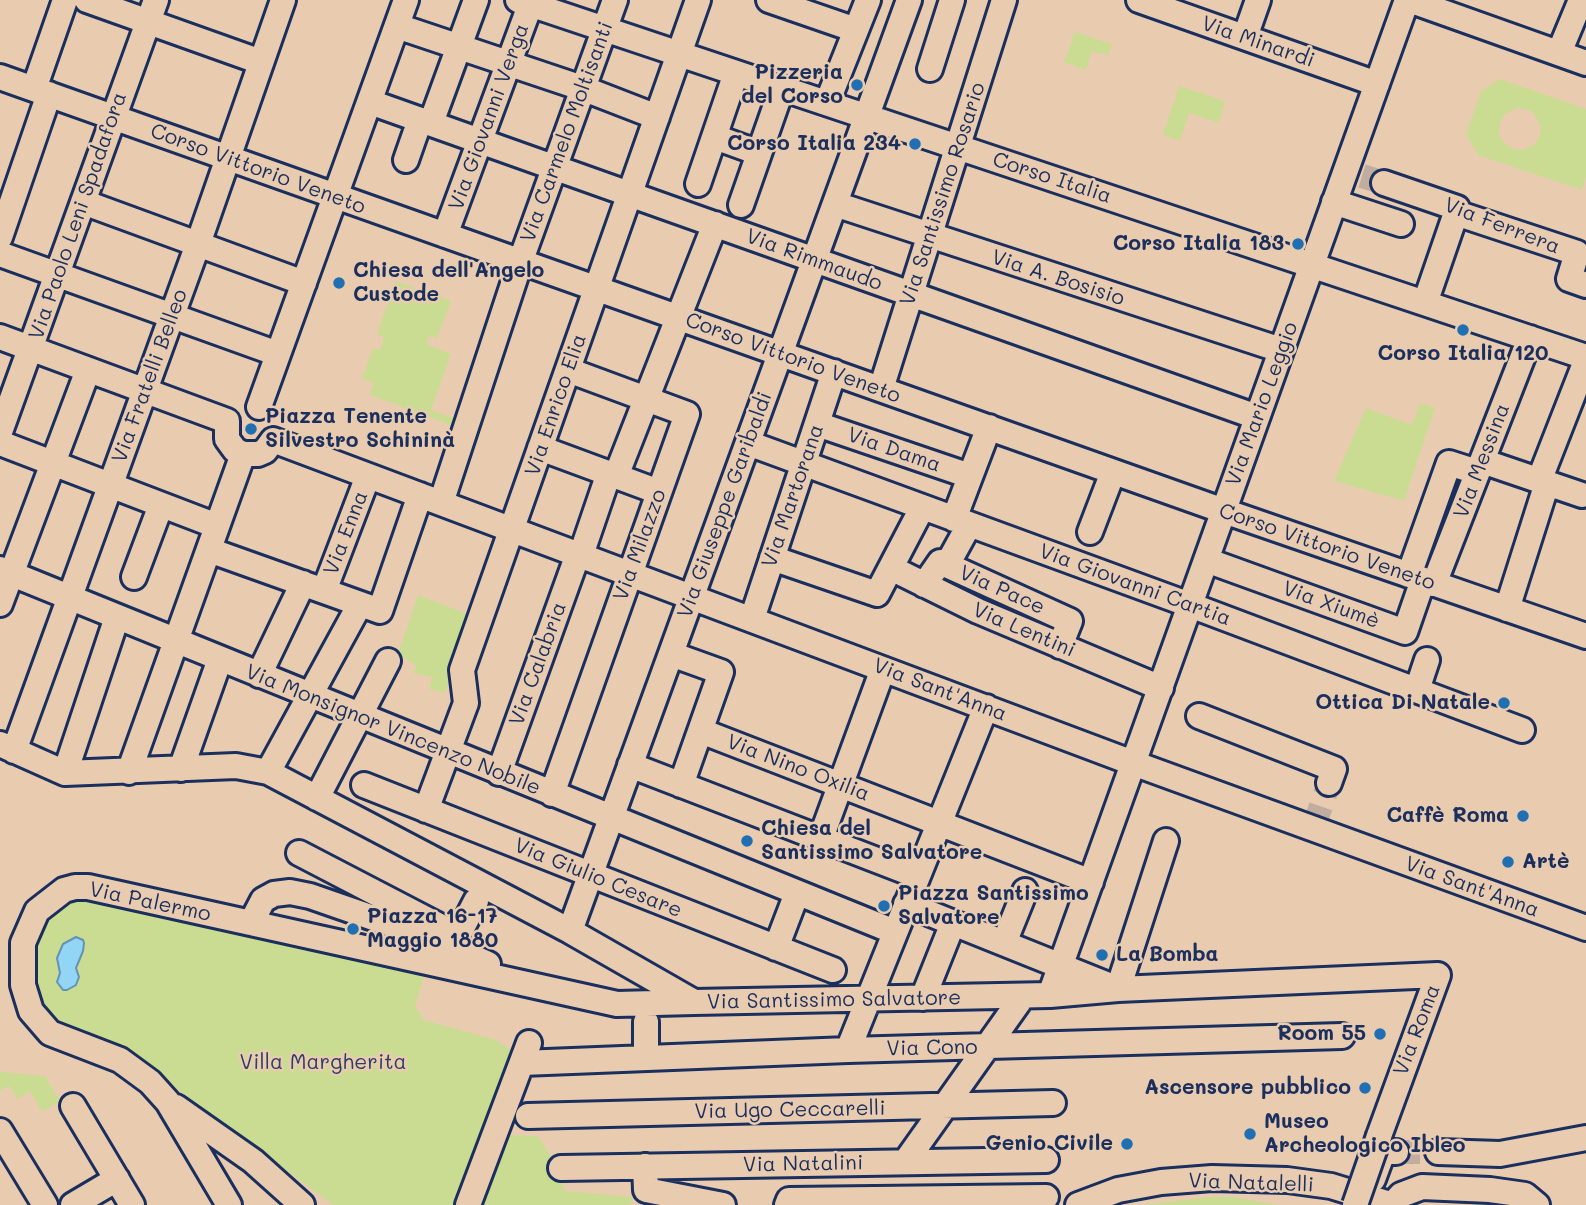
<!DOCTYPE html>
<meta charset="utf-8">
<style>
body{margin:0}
canvas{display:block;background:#e9ccb0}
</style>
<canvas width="1586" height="1205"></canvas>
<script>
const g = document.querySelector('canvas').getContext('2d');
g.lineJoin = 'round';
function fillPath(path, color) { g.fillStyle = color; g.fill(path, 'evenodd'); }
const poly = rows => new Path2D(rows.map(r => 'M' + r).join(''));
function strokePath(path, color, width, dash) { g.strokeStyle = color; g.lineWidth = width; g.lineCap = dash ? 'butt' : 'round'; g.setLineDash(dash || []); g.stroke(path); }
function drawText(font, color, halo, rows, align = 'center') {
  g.font = font + ' Mali,sans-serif'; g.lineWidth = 5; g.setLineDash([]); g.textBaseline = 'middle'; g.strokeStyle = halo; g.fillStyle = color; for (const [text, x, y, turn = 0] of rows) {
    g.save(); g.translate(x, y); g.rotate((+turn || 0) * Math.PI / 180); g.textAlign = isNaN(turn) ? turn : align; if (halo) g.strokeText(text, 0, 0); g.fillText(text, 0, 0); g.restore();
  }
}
fillPath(poly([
 [1075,32,1112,44,1108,55,1092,51,1086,70,1064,62],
 [1500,79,1586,109,1586,177,1582,190,1478,155,1466,134,1481,91],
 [1517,108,1529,110,1535,115,1541,128,1540,135,1535,144,1522,150,1511,148,1502,141,1499,133,1500,122,1504,115],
 [1179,86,1225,101,1219,123,1189,113,1180,141,1163,135],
 [396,281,451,301,437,338,429,336,426,344,451,354,431,410,461,421,459,428,370,395,374,383,362,379,373,348,380,350,384,337,377,334],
 [1420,403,1435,408,1404,501,1334,481,1366,408,1412,425],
 [418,595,473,616,445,693,429,689,432,677,413,673,417,666,398,654],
 [81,897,424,976,415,1006,424,1020,496,1040,517,1054,461,1205,333,1205,130,1054,60,1026,46,1014,39,1001,34,986,32,951,49,915,63,903],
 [0,1072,45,1076,60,1101,42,1112,30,1091,18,1099,9,1086,0,1091],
 [503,1135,538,1136,555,1163,565,1191,633,1197,631,1205,475,1205],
 [1208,1197,1233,1197,1279,1205,1143,1205]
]), '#cadc91');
const water = poly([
 [76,937,83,940,84,943,83,951,76,968,79,977,76,985,67,990,63,990,57,982,60,973,57,958,63,944,76,937]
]);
fillPath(water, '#92d5f4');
strokePath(water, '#6293b8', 2);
strokePath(poly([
 [1362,176,1384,183],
 [1313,829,1329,783],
 [1396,1152,1438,1152]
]), '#c0ada0', 24, [24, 12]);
const minor = poly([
 [87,0,261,62],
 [518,0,1586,357],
 [769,0,856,30],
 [1139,0,1377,84],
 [1409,0,1586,63],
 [397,26,582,88,657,117],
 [1245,37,1258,0],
 [1559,53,1581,0],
 [930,69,952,0],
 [0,77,1224,511,1586,636],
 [34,89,65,0],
 [370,102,1257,417],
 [827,103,868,0],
 [431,123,476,0],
 [715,137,759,153],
 [406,160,420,120],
 [1384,183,1457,208,1456,213,1577,253,1569,279,1586,285],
 [698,184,736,73],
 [83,202,304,283],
 [1334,202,1401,224],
 [835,204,1281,350],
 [741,205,782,88],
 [445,235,532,0],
 [0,237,49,94],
 [0,254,278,354],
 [1425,303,1456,213],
 [0,337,227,421,227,439,235,450,243,454,258,454,265,451,273,440,1133,763,1586,928],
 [881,389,1004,0],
 [259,407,406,0],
 [817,424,970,476],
 [0,432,156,0],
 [0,443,217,526],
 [748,443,1190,605,1522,730],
 [540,448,659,492],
 [1482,461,1582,495],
 [616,476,715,224],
 [1539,481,1586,361],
 [441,503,521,260,615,0],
 [954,519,989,427],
 [1090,532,1113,472],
 [209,550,380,611,420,495],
 [581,555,609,473],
 [772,558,877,594,922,508],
 [1206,560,1405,632,1423,580],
 [947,565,969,525],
 [891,568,978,611,1161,688],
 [0,569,895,932],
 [1409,575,1449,463,1477,472],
 [134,577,161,505],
 [1434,584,1530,338],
 [924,585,940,562,1070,621,1060,646],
 [324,591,368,476],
 [0,604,88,370],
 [1507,609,1547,483],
 [752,619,834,372],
 [671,654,721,672,681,785],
 [259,675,303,583],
 [1417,690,1427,660],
 [1199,716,1334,769,1329,783],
 [701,731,1091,882],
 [0,744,65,773,236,766,268,772,570,931,694,1002,1050,995,1118,989,1438,975,1379,1136],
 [14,751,198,244,283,0],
 [630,765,918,876],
 [181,769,220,659],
 [129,772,243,454],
 [268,772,360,604],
 [65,773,117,617],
 [499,773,578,554],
 [364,785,833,970],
 [552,794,687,414,568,370],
 [317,798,388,661],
 [426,810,466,703,462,670,698,0],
 [821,838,883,669],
 [299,853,447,930],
 [906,904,1118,989,1166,841],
 [251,923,263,900,274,894,290,892,310,896,428,937,488,964],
 [570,931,909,0],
 [458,936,476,901],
 [1004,943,1025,891],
 [776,948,797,893],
 [1050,995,1407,0],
 [923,998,953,923],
 [646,1022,646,1058],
 [848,1050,986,707],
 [522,1063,848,1050,1342,1036],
 [73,1106,132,1205],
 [176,1107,253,1161,302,1205],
 [528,1116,1053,1103],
 [0,1131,45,1205],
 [1438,1152,1500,1154,1586,1138],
 [906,1161,1023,996],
 [645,1166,646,1190,723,1205],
 [561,1168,1046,1160],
 [1373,1179,1383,1152,1396,1152],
 [73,1205,117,1179],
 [229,1205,168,1102,150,1082,120,1060,50,1033,31,1011,23,985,23,943,37,911,64,890,75,887,88,887,617,1004,694,1002],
 [468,1205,529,1043],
 [787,1205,789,1200,1046,1197],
 [1078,1205,1118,1190,1161,1182,1212,1178,1287,1180,1331,1186,1393,1205],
 [1392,1205,1401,1195,1422,1187,1490,1190,1525,1195,1537,1205]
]);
strokePath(minor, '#1b2f5e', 30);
strokePath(minor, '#e9ccb0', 24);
const minorBridge = poly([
 [1355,1205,1379,1136]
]);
strokePath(minorBridge, '#1b2f5e', 30, []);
strokePath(minorBridge, '#e9ccb0', 24);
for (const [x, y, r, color] of [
 [857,85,7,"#1f6fb2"],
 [915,144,7,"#1f6fb2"],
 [1298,244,7,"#1f6fb2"],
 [339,283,7,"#1f6fb2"],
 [1463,330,7,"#1f6fb2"],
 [251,429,7,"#1f6fb2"],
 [1504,703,7,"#1f6fb2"],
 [1523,816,7,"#1f6fb2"],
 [747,841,7,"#1f6fb2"],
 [1508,862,7,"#1f6fb2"],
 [884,906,7,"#1f6fb2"],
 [353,929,7,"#1f6fb2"],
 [1102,955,7,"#1f6fb2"],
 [1380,1034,7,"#1f6fb2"],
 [1365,1088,7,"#1f6fb2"],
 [1250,1134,7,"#1f6fb2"],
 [1127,1144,7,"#1f6fb2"]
]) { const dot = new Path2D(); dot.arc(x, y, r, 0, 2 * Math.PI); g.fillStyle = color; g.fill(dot); strokePath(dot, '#e9ccb0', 2.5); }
drawText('21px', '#1b2f5e', '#e9ccb0', [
 ["Via Minardi",1258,42,19],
 ["Via Giovanni Verga",489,117,-70],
 ["Via Carmelo Moltisanti",567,132,-70],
 ["Corso Vittorio Veneto",258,169,20],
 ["Corso Italia",1052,178,18],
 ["Via Santissimo Rosario",943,194,-72],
 ["Via Paolo Leni Spadafora",78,216,-71],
 ["Via Ferrera",1502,226,21],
 ["Via Rimmaudo",814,260,20],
 ["Via A. Bosisio",1058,278,18],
 ["Corso Vittorio Veneto",793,358,20],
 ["Via Fratelli Belleo",150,376,-70],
 ["Via Mario Leggio",1262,404,-70],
 ["Via Enrico Elia",556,405,-71],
 ["Via Dama",894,450,19],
 ["Via Messina",1482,461,-69],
 ["Via Martorana",793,496,-71],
 ["Via Giuseppe Garibaldi",725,505,-70],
 ["Via Enna",346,533,-69],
 ["Via Milazzo",640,545,-70],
 ["Corso Vittorio Veneto",1327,547,19],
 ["Via Giovanni Cartia",1135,585,20],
 ["Via Pace",1002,590,24],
 ["Via Xiumè",1331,605,20],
 ["Via Lentini",1024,630,23],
 ["Via Calabria",538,664,-70],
 ["Via Sant'Anna",940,690,21],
 ["Via Monsignor Vincenzo Nobile",393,730,22],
 ["Via Nino Oxilia",798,768,21],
 ["Via Giulio Cesare",598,878,22],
 ["Via Sant'Anna",1472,887,20],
 ["Via Palermo",150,902,12],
 ["Via Santissimo Salvatore",834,1000,-1],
 ["Via Roma",1417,1030,-69],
 ["Via Cono",932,1048,-1],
 ["Via Ugo Ceccarelli",790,1110,-1],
 ["Via Natalini",803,1164,-1],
 ["Via Natalelli",1251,1183,2]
]);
drawText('bold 21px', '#1b2f5e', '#e9ccb0', [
 ["Pizzeria",843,73],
 ["del Corso",843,97],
 ["Corso Italia 234",901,144],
 ["Corso Italia 183",1284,244],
 ["Chiesa dell'Angelo",353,271,"left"],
 ["Custode",353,295,"left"],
 ["Corso Italia 120",1463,354,"center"],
 ["Piazza Tenente",265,417,"left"],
 ["Silvestro Schininà",265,441,"left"],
 ["Ottica Di Natale",1490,703],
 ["Caffè Roma",1509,816],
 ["Chiesa del",761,829,"left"],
 ["Santissimo Salvatore",761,853,"left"],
 ["Artè",1522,862,"left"],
 ["Piazza Santissimo",898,894,"left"],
 ["Salvatore",898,918,"left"],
 ["Piazza 16-17",367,917,"left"],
 ["Maggio 1880",367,941,"left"],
 ["La Bomba",1116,955,"left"],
 ["Room 55",1366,1034],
 ["Ascensore pubblico",1351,1088],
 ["Museo",1264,1122,"left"],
 ["Archeologico Ibleo",1264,1146,"left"],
 ["Genio Civile",1113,1144]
], 'right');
drawText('21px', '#2c4063', '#e9ccb0', [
 ["Villa Margherita",323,1063]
]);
</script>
